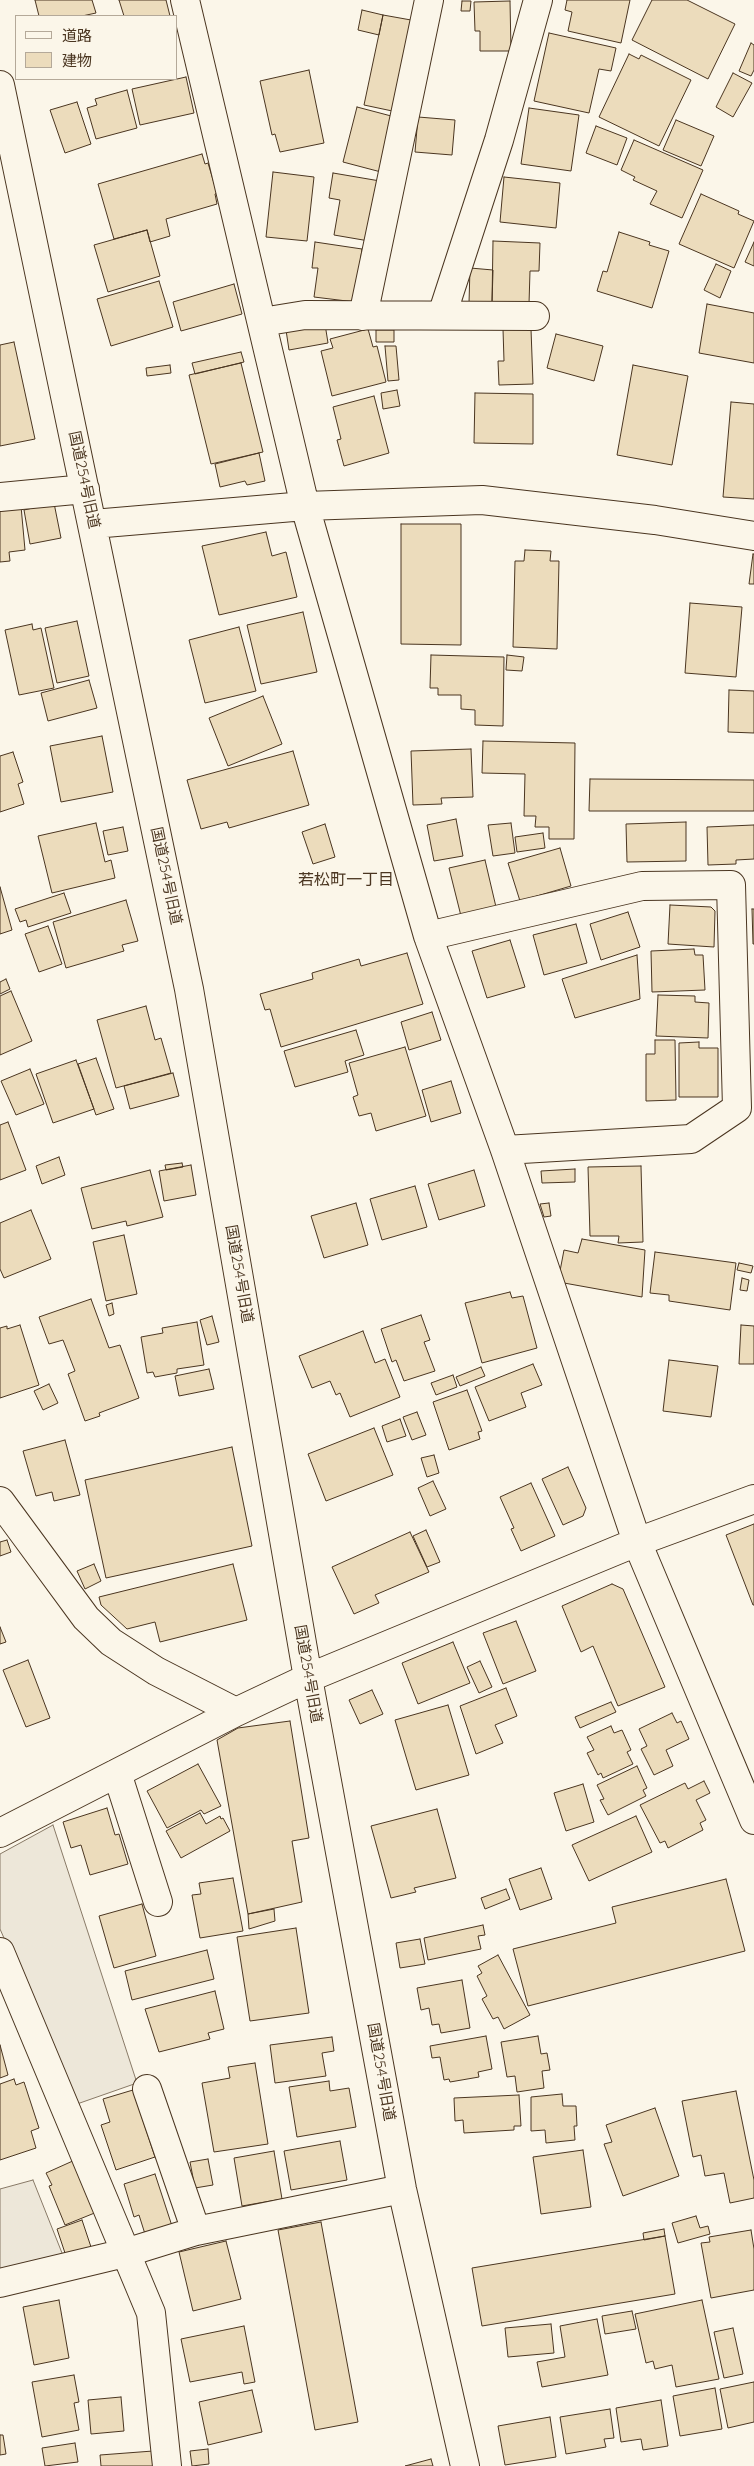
<!DOCTYPE html>
<meta charset="utf-8">
<style>
body{margin:0}
#map{position:relative;width:754px;height:2466px;overflow:hidden;background:#fbf6e9;font-family:Quicksand,"Noto Sans JP",sans-serif}
canvas{display:block}
.legend{position:absolute;left:15px;top:15px;width:162px;height:65px;box-sizing:border-box;background:#fbf6e9;border:1px solid #b4a999;margin:0;padding:6px 9px;list-style:none;font-size:15px;color:#4a3520}
.legend li{display:flex;align-items:center;gap:10px;height:25px}
.legend b{width:25px;border:1px solid #b4a999}
</style>
<div id="map">
<canvas width="754" height="2466"></canvas>
<ul class="legend">
<li><b style="height:6px;background:#fbf6e9"></b>道路</li>
<li><b style="height:14px;background:#ecdcbc"></b>建物</li>
</ul>
</div>
<script>
const g = document.querySelector('canvas').getContext('2d');
g.lineJoin = 'round';
function fillPath(path, color) { g.fillStyle = color; g.fill(path, 'evenodd'); }
const poly = rows => new Path2D(rows.map(r => 'M' + r).join(''));
function strokePath(path, color, width, dash) { g.strokeStyle = color; g.lineWidth = width; g.lineCap = dash ? 'butt' : 'round'; g.setLineDash(dash || []); g.stroke(path); }
function drawText(font, color, halo, rows, align = 'center') {
  g.font = font + ' Quicksand,"Noto Sans JP",sans-serif'; g.lineWidth = 4; g.setLineDash([]); g.textBaseline = 'middle'; g.strokeStyle = halo; g.fillStyle = color; for (const [text, x, y, turn = 0] of rows) {
    g.save(); g.translate(x, y); g.rotate((+turn || 0) * Math.PI / 180); g.textAlign = isNaN(turn) ? turn : align; if (halo) g.strokeText(text, 0, 0); g.fillText(text, 0, 0); g.restore();
  }
}
const parking = poly([
 [53,1825,137,2083,77,2104,0,1929,0,1854,53,1825],
 [33,2180,64,2258,0,2271,0,2189,33,2180]
]);
fillPath(parking, '#ede7d9');
strokePath(parking, '#887966', 1);
const building = poly([
 [35,0,92,0,96,13,82,16,39,16,35,0],
 [119,0,166,0,170,16,124,16,119,0],
 [567,0,630,0,621,43,568,31,572,12,565,10,567,0],
 [652,0,687,0,735,24,708,79,632,40,652,0],
 [462,1,471,1,470,11,461,11,462,1],
 [510,1,511,51,480,51,480,31,475,31,474,2,510,1],
 [362,10,383,15,379,35,358,30,362,10],
 [383,15,411,20,397,112,364,105,383,15],
 [549,33,616,48,611,71,599,69,589,113,534,101,549,33],
 [751,43,754,45,754,70,751,76,739,71,751,43],
 [629,54,639,59,641,55,691,80,659,146,599,117,629,54],
 [309,70,324,143,280,152,275,134,272,135,260,81,309,70],
 [733,73,752,83,733,117,716,107,733,73],
 [186,77,194,113,140,125,132,89,186,77],
 [127,90,137,128,96,139,87,108,97,105,95,99,127,90],
 [77,102,91,144,65,153,50,110,77,102],
 [357,107,395,117,381,172,343,162,357,107],
 [529,108,579,115,571,171,521,164,529,108],
 [418,117,455,120,452,155,415,152,418,117],
 [676,120,714,136,701,166,663,150,676,120],
 [596,126,627,138,617,165,586,153,596,126],
 [634,140,703,170,682,218,650,204,657,191,633,180,635,177,621,170,634,140],
 [202,154,205,164,208,163,217,193,215,194,217,204,166,219,170,236,150,242,147,230,114,239,98,184,202,154],
 [273,172,314,177,307,241,266,237,273,172],
 [333,173,380,181,369,241,334,235,340,200,329,198,333,173],
 [504,177,560,183,556,228,500,222,504,177],
 [701,194,739,211,738,214,754,221,734,268,679,244,701,194],
 [147,230,160,276,108,292,94,245,147,230],
 [619,232,650,242,649,245,669,251,652,308,597,291,603,271,607,272,619,232],
 [493,241,540,243,539,271,530,271,529,304,492,303,493,241],
 [315,242,362,249,355,302,314,297,318,268,312,268,315,242],
 [754,242,754,266,745,262,754,242],
 [716,264,731,271,720,298,704,290,716,264],
 [470,268,493,270,492,303,469,303,470,268],
 [159,281,173,327,111,346,97,299,159,281],
 [234,284,242,314,181,331,173,302,234,284],
 [707,304,754,313,754,363,699,353,707,304],
 [325,324,328,343,289,350,286,330,325,324],
 [368,329,373,347,377,346,386,382,332,396,321,351,333,348,330,339,368,329],
 [503,329,531,329,533,384,499,385,498,361,504,361,503,329],
 [376,330,394,330,394,342,376,342,376,330],
 [556,334,603,346,594,381,547,368,556,334],
 [14,342,35,439,0,446,0,345,14,342],
 [385,346,396,346,399,380,388,381,385,346],
 [241,352,244,362,195,374,192,363,241,352],
 [241,363,263,452,211,464,189,375,241,363],
 [170,365,171,373,147,376,146,368,170,365],
 [633,365,688,376,672,465,617,455,633,365],
 [397,390,400,406,383,409,381,393,397,390],
 [475,393,533,394,533,444,474,443,475,393],
 [374,396,389,453,344,466,337,440,341,439,333,407,374,396],
 [731,402,754,404,754,499,723,497,731,402],
 [259,453,265,481,247,485,245,481,220,487,215,464,259,453],
 [54,503,61,538,30,544,24,510,54,503],
 [21,506,25,550,9,552,10,561,0,562,0,508,21,506],
 [401,524,461,524,461,645,401,644,401,524],
 [266,532,272,556,286,552,297,597,219,615,202,546,266,532],
 [525,550,551,551,550,561,559,561,557,649,513,647,515,561,524,561,525,550],
 [753,554,754,554,754,584,749,584,753,554],
 [690,603,742,607,736,677,685,673,690,603],
 [303,612,317,672,261,684,247,625,303,612],
 [77,621,89,676,57,683,45,628,77,621],
 [32,624,33,630,41,628,54,688,19,695,5,630,32,624],
 [239,627,256,691,205,703,189,640,239,627],
 [431,655,504,657,503,726,475,725,475,710,461,709,461,695,438,695,438,688,430,688,431,655],
 [507,655,524,657,522,671,506,670,507,655],
 [89,680,97,708,48,721,41,693,89,680],
 [729,690,754,691,754,733,728,732,729,690],
 [263,696,282,744,228,766,209,718,263,696],
 [102,736,113,792,61,802,50,746,102,736],
 [483,741,575,743,574,839,549,839,549,827,535,827,536,816,524,816,525,774,482,773,483,741],
 [471,749,473,797,441,798,442,804,413,805,411,751,471,749],
 [293,751,309,805,229,828,227,822,201,829,187,780,293,751],
 [13,752,23,782,18,784,24,804,0,812,0,756,13,752],
 [590,779,754,780,754,811,589,811,590,779],
 [456,819,463,856,434,861,427,825,456,819],
 [686,822,686,861,627,862,626,824,686,822],
 [96,823,105,862,111,860,115,878,52,893,38,836,96,823],
 [511,823,515,853,493,856,488,825,511,823],
 [325,824,335,857,313,864,302,832,325,824],
 [754,825,754,859,736,860,736,864,708,865,707,827,754,825],
 [123,827,128,851,108,855,103,831,123,827],
 [543,833,545,848,517,852,515,837,543,833],
 [560,848,571,886,520,901,508,863,560,848],
 [485,860,496,907,461,916,449,868,485,860],
 [0,887,12,930,0,934,0,887],
 [64,893,71,913,28,927,26,920,20,922,15,909,64,893],
 [126,900,138,941,122,945,124,951,66,968,53,922,126,900],
 [670,905,711,907,715,911,714,947,668,944,670,905],
 [752,909,754,909,754,944,753,944,752,909],
 [628,912,640,947,601,960,590,924,628,912],
 [576,924,587,963,544,975,533,935,576,924],
 [48,926,62,964,39,972,25,934,48,926],
 [510,940,525,987,487,998,472,951,510,940],
 [694,949,695,955,703,955,705,990,652,992,651,951,694,949],
 [407,953,423,1004,281,1047,270,1009,265,1010,260,994,313,979,312,973,359,959,361,966,407,953],
 [637,955,640,999,575,1018,562,979,637,955],
 [6,979,10,989,0,994,0,982,6,979],
 [11,991,32,1041,0,1055,0,996,11,991],
 [658,995,695,996,695,1002,709,1003,708,1038,656,1036,658,995],
 [146,1006,155,1040,161,1038,171,1073,116,1088,97,1020,146,1006],
 [432,1012,441,1040,409,1050,401,1022,432,1012],
 [356,1030,364,1055,345,1061,348,1072,295,1087,284,1051,356,1030],
 [655,1040,675,1040,676,1100,646,1101,646,1054,655,1054,655,1040],
 [699,1042,699,1048,718,1048,718,1097,679,1097,679,1043,699,1042],
 [405,1047,426,1116,376,1131,371,1113,359,1116,353,1097,358,1095,349,1063,405,1047],
 [96,1058,114,1109,96,1115,78,1064,96,1058],
 [76,1060,94,1109,53,1123,36,1074,76,1060],
 [30,1069,44,1104,16,1115,1,1081,30,1069],
 [173,1073,179,1096,130,1109,124,1086,173,1073],
 [451,1081,461,1113,431,1122,422,1090,451,1081],
 [8,1122,26,1170,0,1180,0,1125,8,1122],
 [59,1157,65,1175,42,1184,36,1166,59,1157],
 [182,1163,183,1167,166,1170,165,1165,182,1163],
 [191,1165,196,1195,164,1201,159,1171,191,1165],
 [641,1166,643,1242,618,1243,619,1236,590,1236,588,1167,641,1166],
 [575,1169,575,1182,542,1183,541,1171,575,1169],
 [150,1170,163,1217,127,1226,126,1221,92,1229,81,1188,150,1170],
 [474,1170,485,1206,439,1220,428,1184,474,1170],
 [415,1186,427,1227,382,1240,370,1199,415,1186],
 [356,1203,368,1245,324,1258,311,1216,356,1203],
 [549,1203,551,1216,544,1217,540,1204,549,1203],
 [31,1210,51,1259,4,1278,0,1269,0,1223,31,1210],
 [124,1235,137,1294,106,1301,93,1242,124,1235],
 [582,1239,645,1250,642,1297,564,1283,560,1271,564,1250,578,1253,582,1239],
 [655,1252,736,1263,730,1310,669,1301,669,1295,650,1293,655,1252],
 [739,1263,753,1266,751,1273,737,1270,739,1263],
 [742,1278,749,1280,747,1291,740,1290,742,1278],
 [510,1292,512,1298,523,1296,537,1348,482,1363,465,1303,510,1292],
 [91,1299,109,1348,120,1345,139,1398,99,1413,100,1416,85,1421,68,1374,75,1371,63,1340,49,1344,39,1317,91,1299],
 [112,1303,114,1314,109,1316,106,1305,112,1303],
 [421,1315,430,1340,424,1342,435,1371,404,1381,396,1360,392,1362,381,1329,421,1315],
 [212,1316,219,1342,207,1345,200,1320,212,1316],
 [197,1322,204,1365,177,1369,177,1373,155,1377,153,1372,147,1373,141,1337,163,1333,162,1328,197,1322],
 [20,1325,39,1385,0,1398,0,1328,7,1326,7,1329,20,1325],
 [741,1325,754,1326,754,1364,739,1364,741,1325],
 [363,1331,375,1363,385,1359,400,1397,350,1417,340,1393,336,1395,330,1381,312,1388,299,1356,363,1331],
 [669,1360,718,1366,711,1417,663,1411,669,1360],
 [533,1364,542,1385,521,1393,526,1407,489,1421,475,1387,533,1364],
 [481,1367,485,1376,460,1386,456,1377,481,1367],
 [209,1369,214,1389,179,1396,175,1376,209,1369],
 [453,1375,457,1387,436,1395,431,1383,453,1375],
 [49,1384,58,1403,43,1410,34,1391,49,1384],
 [467,1390,482,1431,478,1432,480,1439,449,1450,433,1402,467,1390],
 [417,1412,426,1435,412,1440,403,1417,417,1412],
 [400,1419,406,1436,387,1442,382,1426,400,1419],
 [374,1428,393,1475,326,1501,308,1454,374,1428],
 [65,1440,80,1495,54,1501,52,1492,36,1496,23,1451,65,1440],
 [232,1447,252,1546,106,1578,85,1480,232,1447],
 [434,1455,439,1473,427,1477,421,1458,434,1455],
 [568,1467,586,1508,583,1516,563,1525,542,1479,568,1467],
 [433,1481,446,1509,430,1516,418,1488,433,1481],
 [531,1483,555,1536,521,1551,511,1529,514,1528,500,1497,531,1483],
 [754,1524,754,1605,753,1605,726,1535,754,1524],
 [426,1530,440,1562,427,1567,413,1536,426,1530],
 [410,1532,429,1572,375,1595,379,1603,354,1614,332,1567,410,1532],
 [7,1540,11,1552,0,1556,0,1542,7,1540],
 [94,1564,101,1581,85,1589,77,1571,94,1564],
 [233,1564,247,1620,160,1642,155,1622,127,1629,101,1605,99,1597,233,1564],
 [612,1584,623,1589,665,1687,618,1706,593,1646,581,1652,562,1606,612,1584],
 [516,1621,536,1671,503,1684,483,1633,516,1621],
 [0,1627,6,1642,0,1644,0,1627],
 [453,1642,470,1683,418,1704,402,1663,453,1642],
 [28,1660,50,1718,26,1727,3,1670,28,1660],
 [480,1661,492,1687,479,1693,467,1667,480,1661],
 [506,1688,517,1716,495,1725,503,1743,476,1754,460,1706,506,1688],
 [372,1690,383,1714,360,1724,349,1700,372,1690],
 [611,1702,616,1712,580,1728,575,1717,611,1702],
 [448,1705,469,1775,416,1790,395,1720,448,1705],
 [672,1713,677,1723,681,1721,689,1739,666,1750,673,1766,654,1775,641,1749,647,1746,639,1729,672,1713],
 [290,1721,309,1838,292,1841,302,1902,248,1914,217,1740,238,1728,290,1721],
 [611,1726,614,1733,622,1730,631,1750,627,1752,633,1764,603,1778,601,1773,598,1775,587,1753,594,1750,587,1737,611,1726],
 [198,1764,221,1806,204,1814,201,1810,167,1828,147,1791,198,1764],
 [637,1766,647,1788,643,1790,646,1796,608,1815,600,1800,604,1799,597,1785,637,1766],
 [704,1781,710,1793,696,1800,706,1820,700,1823,703,1830,668,1848,665,1841,660,1843,640,1805,685,1783,688,1789,704,1781],
 [583,1784,594,1822,566,1831,554,1793,583,1784],
 [107,1808,115,1835,119,1834,128,1864,90,1875,81,1845,71,1848,63,1822,107,1808],
 [437,1809,456,1878,414,1888,416,1892,391,1898,371,1826,437,1809],
 [200,1813,206,1824,220,1816,221,1819,223,1818,230,1831,181,1858,166,1831,200,1813],
 [636,1816,652,1852,589,1881,572,1845,636,1816],
 [541,1868,552,1899,520,1910,509,1879,541,1868],
 [233,1878,243,1931,200,1938,192,1895,201,1894,199,1883,233,1878],
 [726,1879,745,1951,528,2006,513,1949,616,1923,612,1907,726,1879],
 [506,1889,510,1899,485,1909,481,1898,506,1889],
 [142,1904,156,1956,114,1968,99,1916,142,1904],
 [274,1909,275,1921,249,1929,248,1914,274,1909],
 [483,1925,485,1935,478,1936,481,1949,428,1960,424,1938,483,1925],
 [296,1928,309,2013,250,2021,237,1937,296,1928],
 [420,1939,425,1964,400,1968,396,1943,420,1939],
 [207,1950,214,1979,132,2000,125,1971,207,1950],
 [498,1955,530,2015,504,2029,498,2017,493,2019,482,1999,487,1996,477,1976,482,1973,478,1966,498,1955],
 [462,1980,470,2028,441,2033,439,2024,432,2025,429,2008,421,2010,417,1988,462,1980],
 [215,1991,224,2029,208,2033,210,2039,159,2052,145,2009,215,1991],
 [486,2036,492,2069,478,2072,479,2077,450,2082,449,2079,444,2080,440,2057,432,2058,430,2046,486,2036],
 [538,2036,541,2054,547,2053,550,2070,542,2071,544,2088,517,2092,515,2076,507,2077,501,2042,538,2036],
 [332,2037,334,2051,322,2053,326,2076,275,2083,270,2045,332,2037],
 [0,2045,8,2075,0,2078,0,2045],
 [255,2063,268,2144,214,2152,202,2083,230,2078,228,2067,255,2063],
 [14,2079,16,2085,24,2082,39,2128,31,2131,36,2148,0,2160,0,2084,14,2079],
 [329,2081,330,2091,349,2088,356,2127,297,2137,289,2087,329,2081],
 [133,2090,155,2157,116,2170,101,2125,110,2122,103,2099,133,2090],
 [736,2091,754,2180,754,2198,730,2203,724,2173,705,2176,701,2155,693,2157,682,2101,736,2091],
 [562,2094,563,2106,576,2106,577,2126,574,2126,575,2140,546,2143,545,2130,531,2131,531,2097,562,2094],
 [519,2095,521,2126,514,2126,514,2130,464,2133,463,2120,455,2121,454,2098,519,2095],
 [655,2108,679,2176,623,2196,604,2144,612,2142,606,2125,655,2108],
 [340,2141,347,2180,291,2190,284,2151,340,2141],
 [583,2150,591,2207,541,2214,533,2157,583,2150],
 [274,2151,282,2199,242,2206,234,2158,274,2151],
 [208,2159,213,2185,195,2188,190,2162,208,2159],
 [75,2160,97,2212,65,2225,49,2186,52,2185,46,2173,75,2160],
 [155,2174,172,2226,145,2234,139,2215,134,2217,124,2184,155,2174],
 [696,2216,700,2228,708,2226,710,2234,678,2243,672,2223,696,2216],
 [82,2220,92,2250,67,2259,57,2229,82,2220],
 [321,2222,358,2422,315,2430,278,2230,321,2222],
 [664,2229,665,2236,644,2240,643,2233,664,2229],
 [751,2230,754,2249,754,2290,711,2298,701,2243,710,2242,709,2237,751,2230],
 [665,2236,675,2294,482,2326,472,2268,665,2236],
 [226,2241,241,2299,193,2311,179,2252,226,2241],
 [59,2300,69,2358,34,2365,23,2307,59,2300],
 [702,2300,719,2379,676,2387,672,2365,655,2369,653,2361,646,2363,635,2314,702,2300],
 [632,2311,636,2329,605,2334,602,2316,632,2311],
 [597,2319,608,2375,542,2387,537,2362,565,2357,560,2326,597,2319],
 [551,2324,554,2353,508,2357,505,2328,551,2324],
 [244,2326,255,2382,244,2384,242,2372,190,2382,181,2339,244,2326],
 [733,2328,743,2374,724,2378,714,2332,733,2328],
 [74,2375,79,2402,74,2403,79,2430,42,2437,32,2382,74,2375],
 [754,2382,754,2422,728,2428,720,2389,754,2382],
 [715,2388,722,2429,680,2436,673,2396,715,2388],
 [252,2390,262,2432,208,2445,199,2402,252,2390],
 [121,2397,124,2431,91,2434,88,2400,121,2397],
 [661,2400,668,2446,643,2450,641,2439,621,2442,616,2408,661,2400],
 [610,2409,614,2438,604,2439,606,2447,566,2454,560,2417,610,2409],
 [550,2417,556,2457,505,2465,498,2426,550,2417],
 [0,2435,3,2435,6,2454,0,2455,0,2435],
 [75,2443,78,2462,45,2466,42,2448,75,2443],
 [208,2449,209,2464,192,2466,190,2451,208,2449],
 [153,2451,154,2466,101,2466,100,2455,153,2451],
 [431,2459,433,2466,405,2466,431,2459]
]);
fillPath(building, '#ecdcbc');
strokePath(building, '#4a3520', 1);
const minor = poly([
 [185,0,305,506,428,936,505,1150,637,1542,754,1820],
 [0,85,189,989,308,1678,402,2189,465,2466],
 [442,315,499,140,538,0],
 [363,316,429,0],
 [262,322,305,315,535,316],
 [0,497,85,489],
 [93,524,305,506,482,500,655,520,754,536],
 [428,936,642,886,731,885,737,1108,691,1139,505,1150],
 [0,1501,86,1618,111,1642,156,1671,236,1712],
 [117,1773,158,1902],
 [0,1833,236,1712,308,1678,637,1542,754,1499],
 [0,1952,151,2313,167,2466],
 [147,2089,196,2231],
 [0,2283,125,2253,196,2231,402,2189]
]);
strokePath(minor, '#4a3520', 30);
strokePath(minor, '#fbf6e9', 28);
drawText('15px', '#4a3520', '#fbf6e9', [
 ["国道254号旧道",84,480,78],
 ["国道254号旧道",166,876,78],
 ["国道254号旧道",239,1274,80],
 ["国道254号旧道",308,1674,80],
 ["国道254号旧道",381,2072,80]
]);
drawText('16px', '#4a3520', '#fbf6e9', [
 ["若松町一丁目",346,880]
]);
</script>
